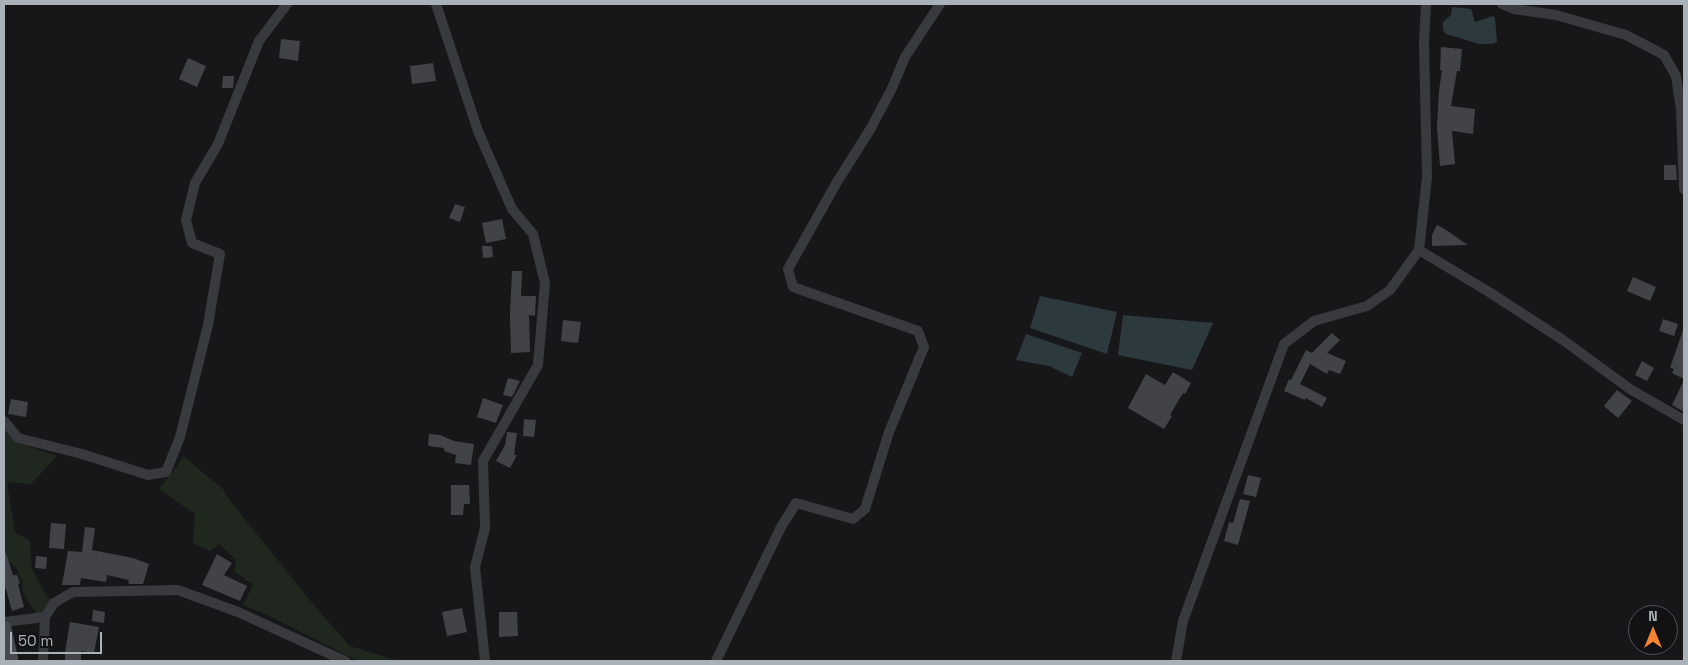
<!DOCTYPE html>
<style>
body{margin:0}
#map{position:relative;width:1688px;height:665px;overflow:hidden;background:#171719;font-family:"Space Grotesk",sans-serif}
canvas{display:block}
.frame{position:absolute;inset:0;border:5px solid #a9b2b9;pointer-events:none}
.north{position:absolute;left:1628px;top:605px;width:50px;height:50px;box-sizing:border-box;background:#121214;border:1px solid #4e5256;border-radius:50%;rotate:0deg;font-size:14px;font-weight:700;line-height:20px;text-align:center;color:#a9b2b9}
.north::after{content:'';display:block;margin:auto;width:18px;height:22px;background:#f88230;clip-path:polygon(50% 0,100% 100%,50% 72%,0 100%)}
.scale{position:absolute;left:10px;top:632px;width:92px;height:22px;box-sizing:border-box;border:2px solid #a9b2b9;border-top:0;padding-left:6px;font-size:15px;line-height:18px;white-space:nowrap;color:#a9b2b9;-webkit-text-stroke:4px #121214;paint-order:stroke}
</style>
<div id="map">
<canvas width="1688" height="665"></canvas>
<div class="frame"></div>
<div class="north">N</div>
<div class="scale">50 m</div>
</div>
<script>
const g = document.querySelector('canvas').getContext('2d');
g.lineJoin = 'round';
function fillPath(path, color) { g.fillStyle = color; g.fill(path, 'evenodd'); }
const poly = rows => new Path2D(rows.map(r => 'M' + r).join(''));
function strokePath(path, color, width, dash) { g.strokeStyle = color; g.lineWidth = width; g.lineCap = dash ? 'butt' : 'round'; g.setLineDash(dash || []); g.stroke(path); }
fillPath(poly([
 [4,430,15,442,57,456,31,484,7,482,15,532,30,541,32,569,45,593,51,601,38,616,26,598,22,589,23,582,17,569,6,558,4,551],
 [184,457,224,490,228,498,317,609,350,646,399,661,358,661,267,615,243,605,253,585,234,571,236,560,219,544,210,551,193,543,195,514,159,489]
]), '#1f271f');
fillPath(poly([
 [1452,7,1471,9,1475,22,1493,16,1495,18,1497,42,1492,44,1479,44,1446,34,1443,30,1443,22,1451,15],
 [1040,296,1117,312,1107,354,1030,328],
 [1123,315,1213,323,1192,370,1118,355],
 [1026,334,1082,353,1072,377,1049,366,1016,360]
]), '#2c3a3e');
fillPath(poly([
 [281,39,300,41,298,61,279,58],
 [1441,47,1462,49,1460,71,1457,71,1451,106,1475,109,1473,134,1452,131,1455,164,1440,166,1437,127,1439,91,1442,70,1440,70],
 [188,58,206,66,197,87,179,79],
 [433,63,436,81,412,84,410,66],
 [223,76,234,76,233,88,222,88],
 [1664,165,1676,165,1677,180,1664,180],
 [455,204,465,207,460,222,449,218],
 [502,219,506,239,486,243,482,223],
 [1437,225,1443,228,1468,245,1432,246,1432,235],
 [482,246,492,246,493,257,483,258],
 [512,271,522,271,521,296,536,296,535,316,529,315,530,352,511,353,510,314],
 [1633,277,1656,287,1650,301,1627,291],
 [1663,319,1678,324,1674,336,1659,331],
 [563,320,581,322,578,343,561,341],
 [1683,330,1684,330,1684,379,1672,373,1674,369,1670,368],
 [1332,333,1340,340,1327,353,1346,361,1340,374,1329,370,1327,374,1310,364,1300,384,1327,398,1322,407,1306,398,1305,400,1284,391,1289,379,1291,380,1306,350,1312,353],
 [1642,361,1654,368,1647,381,1635,375],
 [1173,372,1191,383,1185,394,1183,393,1170,415,1172,416,1164,429,1128,408,1146,374,1165,385],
 [508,378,520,381,512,397,503,395],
 [1684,380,1684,412,1672,405],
 [1617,390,1632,401,1618,418,1604,406],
 [483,398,503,405,496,423,477,417],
 [11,399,28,402,26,417,8,414],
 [524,419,536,420,534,437,523,436],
 [507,432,517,433,514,455,517,455,510,468,496,461,505,445],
 [429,434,440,435,454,441,474,444,471,465,455,463,456,455,444,451,444,448,428,446],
 [1248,475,1261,478,1256,497,1243,494],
 [451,485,469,485,470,504,464,504,463,515,451,515],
 [1240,499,1250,501,1238,545,1224,541,1229,522,1233,523],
 [51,523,66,524,64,549,49,548],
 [85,527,95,528,92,550,133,558,149,564,143,584,130,584,128,583,129,580,107,575,106,582,81,578,80,585,62,585,68,551,82,552],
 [6,553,13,575,17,575,20,583,18,584,24,607,12,611,6,589,4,589,4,554],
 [217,554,232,563,224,575,247,586,240,601,202,585],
 [36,556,47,557,46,569,35,568],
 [462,608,467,632,447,636,442,612],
 [93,610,105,612,104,623,92,621],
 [499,612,517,612,518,636,499,637],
 [70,622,99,627,94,653,81,651,81,661,65,661,65,652]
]), '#414346');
strokePath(poly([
 [436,4,478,131,512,209,533,234,545,283,538,365,483,461,485,528,475,567,485,661],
 [1426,4,1424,43,1427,177,1419,250,1489,292,1563,340,1630,389,1684,420],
 [1502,4,1514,9,1556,15,1626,35,1664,55,1676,76,1681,110,1684,189],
 [4,421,18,438,82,454,148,475,166,472,180,437,208,325,220,254,192,243,186,220,195,183,218,144,259,41,287,4],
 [4,622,45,617,54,603,73,592,178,590,238,612,345,661],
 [43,661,45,617],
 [716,661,781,527,796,503,853,519,865,509,889,432,924,347,918,331,793,287,788,269,837,182,871,128,892,88,905,57,940,4],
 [1176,661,1183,621,1284,344,1314,321,1367,306,1390,290,1419,250]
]), '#383a3e', 10);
strokePath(poly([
 [4,628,11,661]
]), '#464a4e', 15);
</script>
